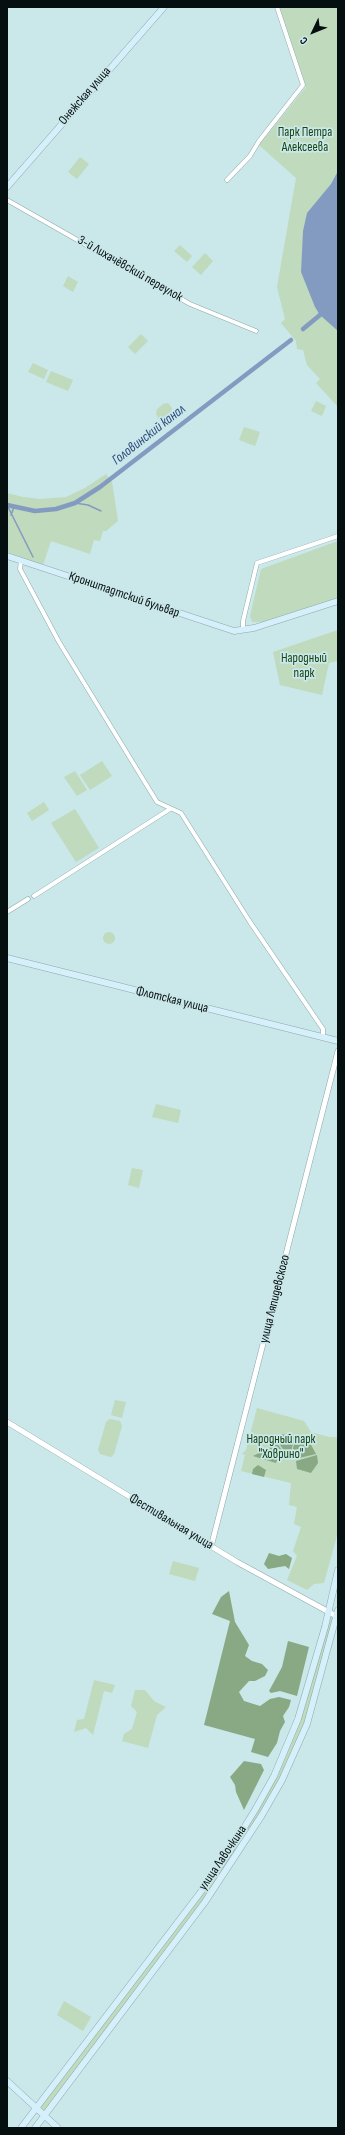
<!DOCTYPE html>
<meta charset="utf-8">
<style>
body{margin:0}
#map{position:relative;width:345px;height:2135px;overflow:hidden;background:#cae7e9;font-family:"Sofia Sans Condensed",sans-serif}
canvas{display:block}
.frame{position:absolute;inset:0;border:8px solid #060f10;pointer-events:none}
.north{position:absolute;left:293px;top:12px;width:40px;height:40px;-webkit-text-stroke:3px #cae7e9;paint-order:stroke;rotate:227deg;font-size:11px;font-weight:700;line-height:16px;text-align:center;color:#060f10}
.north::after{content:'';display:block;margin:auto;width:14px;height:18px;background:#060f10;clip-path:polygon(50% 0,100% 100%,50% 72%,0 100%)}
</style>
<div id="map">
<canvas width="345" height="2135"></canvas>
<div class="frame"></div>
<div class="north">С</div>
</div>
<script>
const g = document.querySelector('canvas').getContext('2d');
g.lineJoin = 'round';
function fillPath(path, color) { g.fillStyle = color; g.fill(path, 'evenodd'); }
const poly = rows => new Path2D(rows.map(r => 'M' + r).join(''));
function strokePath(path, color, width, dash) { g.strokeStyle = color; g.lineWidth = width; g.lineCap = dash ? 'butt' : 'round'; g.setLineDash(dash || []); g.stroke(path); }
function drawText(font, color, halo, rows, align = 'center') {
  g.font = font + ' "Sofia Sans Condensed",sans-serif'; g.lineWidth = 3.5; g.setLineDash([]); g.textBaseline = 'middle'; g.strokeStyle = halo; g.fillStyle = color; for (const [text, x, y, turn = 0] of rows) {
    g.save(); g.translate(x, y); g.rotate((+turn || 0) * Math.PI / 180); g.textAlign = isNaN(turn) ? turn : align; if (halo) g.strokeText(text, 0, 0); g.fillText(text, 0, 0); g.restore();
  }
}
fillPath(poly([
 [279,7,338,7,338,407,316,383,320,379,307,365,303,350,297,349,296,341,281,323,285,319,277,287,296,178,259,145,306,87],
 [80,157,89,164,77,179,68,172],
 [180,245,192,256,187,262,174,251],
 [205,253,213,261,201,275,192,267],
 [68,276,78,282,73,292,63,286],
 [141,334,148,341,135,354,128,347],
 [33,363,48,370,44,379,28,372],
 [51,371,73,380,68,391,46,382],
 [316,401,326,406,322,416,311,411],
 [168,403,172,408,170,413,165,417,159,419,156,414,157,409,163,404],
 [244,427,260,432,255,446,239,440],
 [106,474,112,482,118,521,106,531,103,531,100,541,94,540,90,554,51,541,43,565,7,552,7,493,23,497,40,499,66,497,85,488],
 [338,541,338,598,262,622,252,622,250,616,261,569],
 [338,630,338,661,329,663,322,695,280,685,273,652],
 [102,761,112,776,90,790,80,775],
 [75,771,87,790,77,796,64,777],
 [44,802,49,810,32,821,27,813],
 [75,809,99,848,76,862,51,823],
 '103 938a6 6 0 1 1 12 0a6 6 0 1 1-12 0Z',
 [156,1104,181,1110,178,1123,152,1117],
 [132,1168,143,1170,139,1188,128,1185],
 [115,1400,126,1402,122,1418,111,1415],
 [257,1408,304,1421,311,1432,329,1437,338,1437,338,1532,324,1583,314,1584,307,1590,287,1580,297,1556,293,1551,301,1527,294,1524,297,1507,289,1505,291,1483,241,1471,245,1455,242,1454,246,1450],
 [110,1419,120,1421,122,1426,114,1454,111,1457,100,1454,98,1450,106,1422],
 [173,1561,199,1568,195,1581,169,1574],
 [328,1612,336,1616,313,1706,295,1753,231,1865,44,2116,36,2108,224,1860,286,1749],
 [94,1680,115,1685,112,1693,104,1691,93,1735,86,1728,74,1732,77,1720,84,1719],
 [135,1690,145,1690,154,1701,166,1707,157,1715,148,1748,122,1741,124,1734,132,1729,137,1712,131,1706],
 [64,2001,91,2017,83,2031,57,2015]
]), '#bfdabc');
fillPath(poly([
 [282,1434,295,1437,290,1455,287,1455,274,1436,279,1437],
 [273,1437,285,1455,278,1458,276,1463,253,1456,261,1452,269,1451,270,1448,268,1444],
 [296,1437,310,1443,316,1454,295,1459,291,1456],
 [317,1455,318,1463,311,1473,297,1469,296,1461],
 [258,1465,266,1470,264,1477,252,1474,253,1469],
 [269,1553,279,1556,286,1554,292,1558,289,1569,285,1566,268,1569,264,1564],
 [229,1591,235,1622,249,1645,245,1656,252,1661,262,1664,268,1670,265,1676,255,1681,249,1681,239,1692,244,1701,260,1706,270,1699,279,1697,291,1700,289,1707,283,1716,285,1722,280,1731,277,1743,268,1757,251,1752,255,1739,204,1725,230,1621,212,1614,221,1597],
 [288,1641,309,1647,297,1696,280,1691,271,1693,269,1691,282,1667],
 [244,1761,261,1764,264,1770,244,1810,236,1792,235,1785,230,1777]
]), '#88a984');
fillPath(poly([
 [338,171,338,331,320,315,315,307,301,272,303,231,307,213,331,184]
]), '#839bc1');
strokePath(poly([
 [75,503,88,505,101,511],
 [7,505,33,557],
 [11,515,14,507]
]), '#839bc1', 1.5);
strokePath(poly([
 [303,329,320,315,322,310],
 [7,505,35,511,56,509,75,503,100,487,291,340]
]), '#839bc1', 4.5);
const minor = poly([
 [227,180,250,156,259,141,303,85,277,7],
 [7,200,190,304,256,331],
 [21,560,20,569,59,642,157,802,181,813,250,922,323,1029,323,1037],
 [243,630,243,621,257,563,338,536],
 [34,896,170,809],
 [7,912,28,899]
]);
const tertiary = poly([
 [7,1422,237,1562,338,1617],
 [211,1547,338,1051]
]);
const secondary = poly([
 [7,187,164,7],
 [7,556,234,631,254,628,338,601],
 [7,958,338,1041],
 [7,2081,58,2128],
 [21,2128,200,1893,224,1860,255,1810,274,1776,298,1719,325,1627,338,1570],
 [35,2128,205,1902,262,1815,282,1780,307,1724,338,1610]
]);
strokePath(minor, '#8ea9ab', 5);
strokePath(tertiary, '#8ea9ab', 6);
strokePath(secondary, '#8ea9ab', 7);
strokePath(minor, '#fff', 4);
strokePath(tertiary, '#fff', 5);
strokePath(secondary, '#d5effb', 6);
drawText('13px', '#060f10', '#cae7e9', [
 ["Онежская улица",85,96,-49],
 ["3-й Лихачёвский переулок",130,269,30],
 ["Кронштадтский бульвар",124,595,19],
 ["Флотская улица",172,1000,14],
 ["улица Ляпидевского",275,1299,-76],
 ["Фестивальная улица",171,1522,31],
 ["улица Лавочкина",223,1858,-56]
]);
drawText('13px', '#174513', '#cae7e9', [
 ["Парк Петра",305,133],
 ["Алексеева",305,148],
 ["Народный",304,659],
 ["парк",304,674],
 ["Народный парк",281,1440],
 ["\"Ховрино\"",281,1455]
]);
drawText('italic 14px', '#2c4b7d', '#cae7e9', [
 ["Головинский канал",149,435,-38]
]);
</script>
